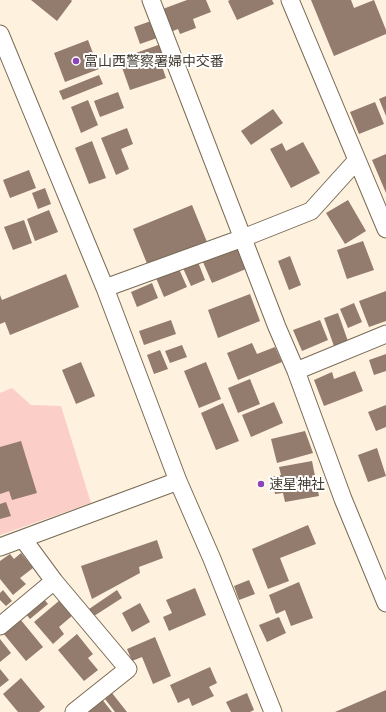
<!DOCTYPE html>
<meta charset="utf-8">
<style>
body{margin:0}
canvas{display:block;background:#fef1dd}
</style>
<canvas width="386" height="712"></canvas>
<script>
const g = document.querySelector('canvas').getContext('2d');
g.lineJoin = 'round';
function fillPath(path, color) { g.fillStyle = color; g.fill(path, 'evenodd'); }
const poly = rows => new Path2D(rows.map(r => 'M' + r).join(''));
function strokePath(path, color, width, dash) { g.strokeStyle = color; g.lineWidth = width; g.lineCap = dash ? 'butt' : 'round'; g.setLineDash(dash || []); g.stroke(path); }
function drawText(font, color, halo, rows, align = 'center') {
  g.font = font + ' "Exo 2","Noto Sans JP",sans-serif'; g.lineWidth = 4; g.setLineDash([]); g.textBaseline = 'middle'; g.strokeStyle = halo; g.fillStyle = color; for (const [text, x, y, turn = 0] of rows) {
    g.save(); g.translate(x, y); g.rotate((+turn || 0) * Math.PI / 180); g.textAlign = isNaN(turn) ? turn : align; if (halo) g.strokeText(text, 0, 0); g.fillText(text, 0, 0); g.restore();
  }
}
fillPath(poly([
 [12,388,31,405,61,406,91,503,0,535,0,393]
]), '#fbcec8');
fillPath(poly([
 [31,0,71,0,72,1,57,21],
 [187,0,206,0,211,12,193,19,196,28,180,34,178,29,168,33,160,10],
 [230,0,272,0,274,4,237,20,228,1],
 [311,0,351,0,354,8,374,0,386,30,386,34,334,56],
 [151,21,157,38,140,44,134,27],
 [88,40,99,69,65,82,54,53],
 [161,44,167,61,161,63,166,78,130,90,119,59],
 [99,75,103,84,63,100,59,91],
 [118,92,124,108,100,117,94,101],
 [386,96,386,116,379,99],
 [88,100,98,125,81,133,71,107],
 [375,102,384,124,359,134,350,112],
 [273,109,283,123,251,145,241,131],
 [127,128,133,144,121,149,129,169,116,175,101,138],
 [92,141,106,178,89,184,75,148],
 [303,142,320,173,291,188,270,149,282,143,286,151],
 [386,154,386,193,372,160],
 [29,170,36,188,10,198,3,180],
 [45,188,51,204,38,209,32,193],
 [348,200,366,231,345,244,326,213],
 [192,205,209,247,150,271,133,229],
 [49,210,58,232,35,241,27,219],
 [24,220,32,243,13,250,4,227],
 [363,241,374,270,347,279,337,250],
 [237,248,246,269,212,283,203,262],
 [290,256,301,285,289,290,278,261],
 [198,262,205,280,191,286,183,268],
 [179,269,187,287,164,297,156,278],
 [66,274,79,307,10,335,5,322,0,324,0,295,2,300],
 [152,283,158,298,137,307,131,292],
 [386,291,386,321,369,327,359,301],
 [250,294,260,321,218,338,208,310],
 [354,303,362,322,348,328,340,309],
 [338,313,349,344,335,349,324,318],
 [171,320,176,334,144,345,139,331],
 [320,320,328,340,302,351,293,330],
 [252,343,257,354,275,347,282,362,238,380,227,353],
 [182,345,187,357,170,363,165,351],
 [160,350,168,369,154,374,147,355],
 [386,354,386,371,374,375,369,360],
 [81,362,95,396,76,404,62,370],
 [206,362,221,399,199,408,184,371],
 [355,371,363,391,324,406,314,380,332,372,334,379],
 [250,379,260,404,238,413,228,388],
 [274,402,283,423,251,437,242,415],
 [223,403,239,441,216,450,201,413],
 [386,405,386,427,376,431,368,412],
 [305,431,313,453,277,463,271,439],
 [21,441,37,493,12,500,9,491,0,494,0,447],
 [377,448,386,476,368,482,358,455],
 [312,461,319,496,285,502,283,493,275,494,272,477,281,475,279,467],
 [6,502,11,516,0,519,0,504],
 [308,525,316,544,280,558,289,581,268,589,252,549],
 [157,540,163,558,139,567,140,573,92,599,81,566],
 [21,553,33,568,20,578,26,584,13,595,0,579,0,561,10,554,14,559],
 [249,580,255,594,239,600,234,586],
 [299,582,313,618,291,626,285,610,276,614,269,595],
 [195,588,206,615,169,631,163,617,172,613,166,600],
 [3,590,12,601,6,606,0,600,0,593],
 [117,590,122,598,94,616,89,609],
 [42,597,48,604,30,619,25,613],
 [60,600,73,615,59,627,64,634,53,644,34,622],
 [140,603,150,622,132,632,122,613],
 [279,617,286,633,267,642,259,625],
 [20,619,43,647,26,661,3,633],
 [77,634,93,654,88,658,98,670,84,681,58,650],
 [155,637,171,676,153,684,142,657,132,661,127,649],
 [0,639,11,653,0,662],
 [210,667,217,683,209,687,214,696,192,706,189,698,178,703,170,685],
 [0,669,9,680,0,687],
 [21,678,45,707,39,712,18,712,3,694],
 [386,690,386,712,335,712],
 [112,693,127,712,115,712,105,699],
 [247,693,254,710,250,712,231,712,226,702],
 [101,698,112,712,83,712]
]), '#937b6d');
const minor = poly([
 [151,0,277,327,296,371,343,499,386,603],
 [290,0,386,229],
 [0,34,105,288,178,481,212,559,273,712],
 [105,288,243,238,311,211,357,160],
 [296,371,386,334],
 [0,547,178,481],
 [54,581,128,669,74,712],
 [0,626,54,581,23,539]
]);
strokePath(minor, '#796b56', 19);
strokePath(minor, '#fff', 17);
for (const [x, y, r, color] of [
 [76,61,4,"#8d44b7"],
 [261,484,4,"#8d44b7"]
]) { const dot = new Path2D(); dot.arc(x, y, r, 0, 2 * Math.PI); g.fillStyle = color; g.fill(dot); strokePath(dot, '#fff', 1.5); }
drawText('14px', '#423b32', '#fff', [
 ["富山西警察署婦中交番",84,61],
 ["速星神社",269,484]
], 'left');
</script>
